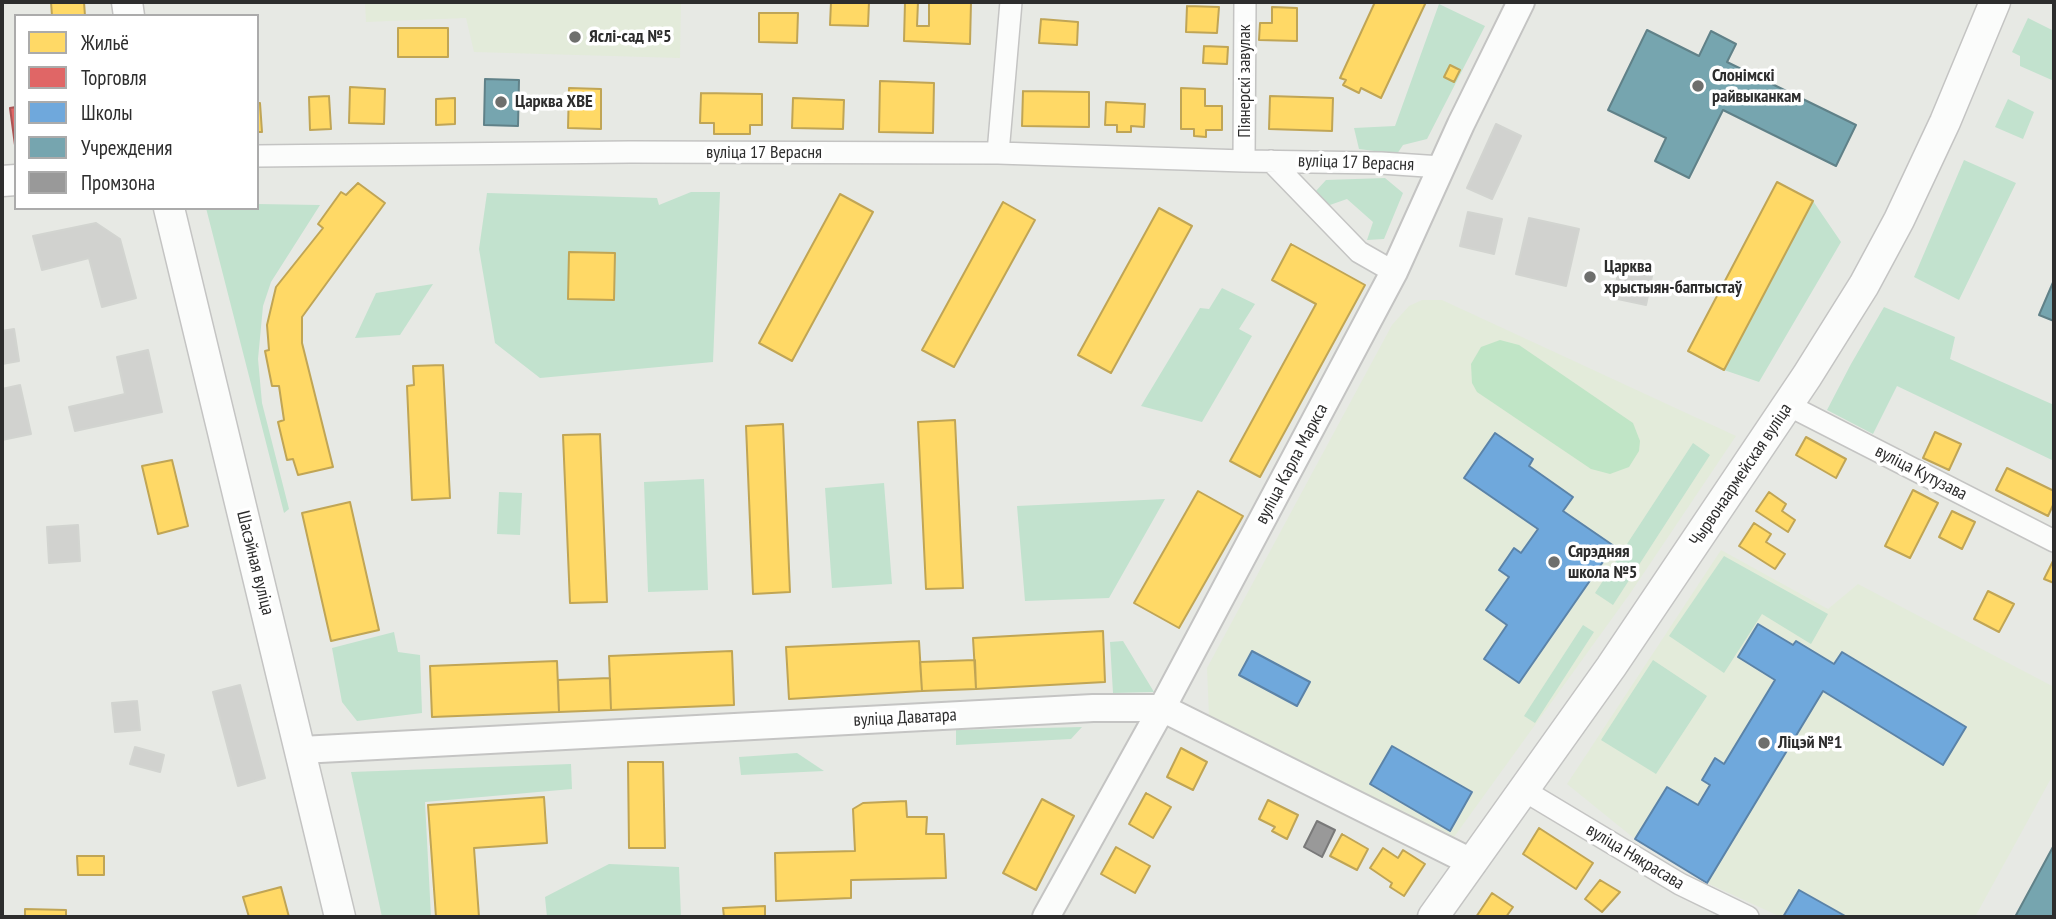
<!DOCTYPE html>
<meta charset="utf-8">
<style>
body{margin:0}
#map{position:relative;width:2056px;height:919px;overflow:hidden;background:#e7e9e4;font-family:"PT Sans Narrow",sans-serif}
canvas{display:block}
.frame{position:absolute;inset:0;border:4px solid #2d2d2d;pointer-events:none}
.legend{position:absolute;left:14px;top:14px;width:245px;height:196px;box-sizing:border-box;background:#fff;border:2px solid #ababab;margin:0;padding:9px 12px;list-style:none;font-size:21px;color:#2d2d2d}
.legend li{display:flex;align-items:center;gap:14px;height:35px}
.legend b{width:35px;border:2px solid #ababab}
</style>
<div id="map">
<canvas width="2056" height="919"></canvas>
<div class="frame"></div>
<ul class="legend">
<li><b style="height:19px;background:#ffd966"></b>Жильё</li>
<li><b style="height:19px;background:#e06666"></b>Торговля</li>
<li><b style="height:19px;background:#6fa8dc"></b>Школы</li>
<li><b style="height:19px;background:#76a5af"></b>Учреждения</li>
<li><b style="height:19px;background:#999"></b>Промзона</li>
</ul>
</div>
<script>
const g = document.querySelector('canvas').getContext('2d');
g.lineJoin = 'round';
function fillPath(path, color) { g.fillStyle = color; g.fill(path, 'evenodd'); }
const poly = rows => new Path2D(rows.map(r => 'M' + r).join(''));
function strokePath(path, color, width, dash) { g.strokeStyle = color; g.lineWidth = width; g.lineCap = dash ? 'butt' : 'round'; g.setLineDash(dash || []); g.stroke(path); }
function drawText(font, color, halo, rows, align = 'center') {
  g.font = font + ' "PT Sans Narrow",sans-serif'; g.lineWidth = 7; g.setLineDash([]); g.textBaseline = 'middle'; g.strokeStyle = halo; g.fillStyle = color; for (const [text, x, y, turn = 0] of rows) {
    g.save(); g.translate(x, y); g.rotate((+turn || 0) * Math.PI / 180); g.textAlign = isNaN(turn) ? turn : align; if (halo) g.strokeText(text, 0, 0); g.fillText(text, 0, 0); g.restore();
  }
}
fillPath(poly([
 [365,2,681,2,680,58,474,52,466,18,366,22],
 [1422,300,1442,300,1736,436,1629,595,1454,837,1209,716,1207,668,1392,325,1409,306],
 [1721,550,1828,609,1858,584,2054,687,2054,773,1975,917,1781,917,1707,883,1635,839,1567,784]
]), '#e3ebda');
fillPath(poly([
 [1439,4,1485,26,1427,139,1403,145,1397,154,1359,149,1354,128,1395,126],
 [2028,18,2054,31,2054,81,2020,66,2020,56,2012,52],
 [2008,99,2034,112,2023,139,1995,127],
 [1964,160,2016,183,1959,300,1914,277],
 [1385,178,1403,193,1384,239,1367,240,1373,222,1347,199,1327,206,1315,192,1326,180],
 [691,192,720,192,713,362,540,378,495,343,479,249,487,193,657,198,659,205],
 [1813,201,1841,242,1759,382,1724,370],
 [257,204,320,205,271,282,263,306,258,359,262,403,289,509,284,513,206,208,257,208],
 [433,284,400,335,355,338,376,293],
 [1222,288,1255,304,1239,329,1252,336,1202,422,1141,406,1200,308,1209,309],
 [1884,307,1955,337,1950,359,2054,405,2054,461,1897,386,1873,434,1827,410,1851,364],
 [1693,443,1710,455,1613,605,1595,593],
 [704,479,708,590,648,592,644,482],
 [884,483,892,584,832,588,825,488],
 [499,492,522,493,520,535,497,534],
 [1165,499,1109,598,1025,601,1017,506],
 [1724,556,1828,614,1811,644,1762,614,1724,673,1669,636],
 [1583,625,1594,632,1535,723,1524,716],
 [394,632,398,652,420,655,422,713,357,721,342,702,332,648],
 [1123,641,1154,692,1113,693,1110,642],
 [1653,660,1707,696,1656,774,1601,740],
 [1082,727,1071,739,956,745,956,730],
 [797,753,824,771,741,775,739,757],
 [571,764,572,789,425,802,431,917,382,917,351,772],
 [609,864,679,867,681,917,547,917,545,897]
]), '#c2e2ce');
fillPath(poly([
 [1500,340,1519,345,1633,423,1640,441,1639,451,1629,467,1610,474,1591,469,1477,392,1472,383,1471,364,1481,347]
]), '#c0e5c6');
const homes = poly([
 [51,2,84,2,85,16,52,16,51,2],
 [831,2,869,2,868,26,830,25,831,2],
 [905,2,918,2,917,26,929,26,929,2,971,2,970,44,904,41,905,2],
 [1375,2,1426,2,1381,98,1361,88,1359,93,1343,85,1346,80,1340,78,1375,2],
 [1187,6,1219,7,1217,33,1186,32,1187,6],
 [1272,7,1297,8,1297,41,1259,40,1260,23,1272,23,1272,7],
 [759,13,798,13,797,43,759,42,759,13],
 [1041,19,1078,22,1077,45,1039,43,1041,19],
 [398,28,448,28,448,57,398,57,398,28],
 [1204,46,1228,47,1227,64,1203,63,1204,46],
 [1450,65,1460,70,1454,82,1444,77,1450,65],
 [880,81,934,83,933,133,879,132,880,81],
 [350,87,385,89,384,124,349,123,350,87],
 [569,88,601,89,601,129,568,128,569,88],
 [1181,88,1205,89,1205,106,1222,106,1222,130,1206,130,1206,137,1194,136,1194,129,1181,129,1181,88],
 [1023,91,1089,92,1089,127,1022,126,1023,91],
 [701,93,762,94,762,125,750,125,750,134,714,134,714,123,700,123,701,93],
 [329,96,331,129,310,130,309,97,329,96],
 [1270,96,1333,98,1332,131,1269,129,1270,96],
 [455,98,455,124,436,125,436,99,455,98],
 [793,98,844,100,843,129,792,128,793,98],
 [1106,102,1145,104,1144,127,1131,126,1131,132,1117,132,1117,125,1105,125,1106,102],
 [257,103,260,103,262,132,257,132,257,103],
 [1777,182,1813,201,1724,370,1688,351,1777,182],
 [358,183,385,203,302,317,302,343,333,467,298,475,293,459,287,460,278,422,284,420,279,386,272,386,265,351,269,350,267,325,276,287,323,228,318,224,341,192,346,195,358,183],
 [840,194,873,212,792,361,759,343,840,194],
 [1003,202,1035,220,954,367,922,350,1003,202],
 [1159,208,1192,226,1111,373,1078,355,1159,208],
 [1291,244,1365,285,1260,477,1230,461,1316,304,1272,280,1291,244],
 [569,252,615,253,614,300,568,299,569,252],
 [443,365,450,498,412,500,407,386,414,385,413,366,443,365],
 [955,420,963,588,926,589,918,422,955,420],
 [783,424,790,592,753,594,746,426,783,424],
 [1935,432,1961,444,1949,470,1923,458,1935,432],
 [600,434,607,602,570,603,563,435,600,434],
 [1806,437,1846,459,1836,478,1796,455,1806,437],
 [172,460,188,526,158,534,142,466,172,460],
 [2007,468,2054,491,2054,503,2048,516,1996,490,2007,468],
 [1913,490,1938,503,1910,558,1885,546,1913,490],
 [1198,491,1243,516,1179,628,1134,603,1198,491],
 [1769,492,1786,504,1782,511,1795,520,1788,532,1756,511,1769,492],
 [350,502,379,630,331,641,302,513,350,502],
 [1952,511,1975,522,1962,549,1939,537,1952,511],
 [1754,523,1771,534,1766,542,1785,554,1775,569,1739,546,1754,523],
 [2053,561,2054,562,2054,583,2044,579,2053,561],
 [1988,591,2014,604,1999,632,1974,619,1988,591],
 [1103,631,1105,682,976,689,973,638,1103,631],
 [919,641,922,691,789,699,786,647,919,641],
 [732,651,734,705,611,710,609,656,732,651],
 [975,660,976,689,922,691,920,662,975,660],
 [557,661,559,712,432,717,430,666,557,661],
 [610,678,611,710,559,712,558,680,610,678],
 [1181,748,1207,762,1193,790,1167,777,1181,748],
 [628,762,663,762,665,848,629,848,628,762],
 [1146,793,1171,807,1153,838,1129,824,1146,793],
 [544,797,547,843,474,848,479,917,436,917,428,805,544,797],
 [1042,799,1074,816,1036,890,1003,873,1042,799],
 [1268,800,1298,815,1287,839,1272,831,1275,827,1259,819,1268,800],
 [906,801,907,817,927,817,926,834,944,834,946,878,851,880,851,898,776,901,775,853,855,851,853,809,863,803,906,801],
 [1539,828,1593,863,1576,889,1523,854,1539,828],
 [1342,834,1368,849,1357,870,1330,856,1342,834],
 [1116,847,1150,866,1135,893,1101,874,1116,847],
 [1383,848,1398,858,1403,850,1425,864,1404,896,1390,887,1392,883,1370,868,1383,848],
 [77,856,104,856,104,875,78,875,77,856],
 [1600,880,1620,892,1602,912,1585,899,1600,880],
 [281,887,289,917,249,917,243,897,281,887],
 [1492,893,1513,907,1506,917,1476,917,1492,893],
 [765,906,765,917,724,917,723,908,765,906],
 [25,909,66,910,66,917,25,917,25,909],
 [117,916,155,916,155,917,117,917,117,916]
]);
fillPath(homes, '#ffd966');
strokePath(homes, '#c0a555', 2);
const shops = poly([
 [16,107,16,145,15,145,10,108,16,107]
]);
fillPath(shops, '#e06666');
strokePath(shops, '#a55', 2);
const schools = poly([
 [1495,433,1533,459,1529,466,1573,497,1563,511,1614,546,1519,683,1484,659,1507,625,1486,610,1509,577,1499,570,1514,548,1521,553,1538,529,1464,478,1495,433],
 [1758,624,1793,645,1796,641,1834,664,1842,652,1966,727,1943,765,1823,691,1707,883,1635,839,1667,787,1698,805,1710,785,1702,780,1715,758,1724,764,1775,680,1738,657,1758,624],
 [1252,651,1310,682,1297,706,1239,675,1252,651],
 [1392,746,1472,792,1450,831,1370,784,1392,746],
 [1799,890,1847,917,1783,917,1799,890]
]);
fillPath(schools, '#6fa8dc');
strokePath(schools, '#5b83a8', 2);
const public = poly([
 [1647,30,1699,56,1711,31,1736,44,1727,62,1856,125,1836,166,1723,110,1689,178,1655,161,1666,138,1608,110,1647,30],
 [485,79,519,80,518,126,484,125,485,79],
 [2054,280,2054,321,2039,315,2054,280],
 [2054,845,2054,917,2015,917,2054,845]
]);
fillPath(public, '#76a5af');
strokePath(public, '#608188', 2);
const industry = poly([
 [1317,821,1335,830,1322,857,1304,847,1317,821]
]);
fillPath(industry, '#999');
strokePath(industry, '#797979', 2);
const building = poly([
 [1496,124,1521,136,1492,199,1467,188,1496,124],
 [1468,212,1502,219,1494,254,1460,246,1468,212],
 [1529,218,1579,229,1566,286,1516,274,1529,218],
 [96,223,120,239,136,298,102,307,89,258,42,270,33,236,96,223],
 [1619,269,1652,276,1646,305,1613,298,1619,269],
 [14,329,19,361,2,364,2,331,14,329],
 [148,350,162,412,75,431,69,407,125,394,117,357,148,350],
 [20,385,31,434,2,440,2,389,20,385],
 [78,525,80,561,49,563,47,527,78,525],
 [240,685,265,778,238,786,213,692,240,685],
 [137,701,140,730,115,732,112,703,137,701],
 [135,747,164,755,160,772,130,764,135,747]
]);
fillPath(building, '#d1d2cf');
strokePath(building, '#d2d4d0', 2);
const minor = poly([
 [998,153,1011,2],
 [257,156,630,152,998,153,1244,161,1381,163,1441,167],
 [1244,161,1245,2],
 [1271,161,1359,252,1394,272],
 [1788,405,2054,541],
 [1525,791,1680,884,1748,917]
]);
const tertiary = poly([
 [301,750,1093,708,1162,708,1473,863],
 [1046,917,1162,708,1394,272,1461,124,1521,2]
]);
const secondary = poly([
 [127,2,129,16],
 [2,181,16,180],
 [169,208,340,917],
 [1433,917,1611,667,1807,376,1864,285,1899,220,1945,122,1995,2]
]);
strokePath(minor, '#c4c4c3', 24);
strokePath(tertiary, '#c4c4c3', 30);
strokePath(secondary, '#c4c4c3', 33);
strokePath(minor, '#fbfcfb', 21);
strokePath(tertiary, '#fbfcfb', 26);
strokePath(secondary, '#fbfcfb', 30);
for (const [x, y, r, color] of [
 [575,37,7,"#6e6f6d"],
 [1698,86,7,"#6e6f6d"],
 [501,102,7,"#6e6f6d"],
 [1590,277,7,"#6e6f6d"],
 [1554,562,7,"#6e6f6d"],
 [1764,743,7,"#6e6f6d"]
]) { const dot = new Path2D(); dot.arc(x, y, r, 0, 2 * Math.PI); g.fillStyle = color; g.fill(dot); strokePath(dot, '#fff', 2.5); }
drawText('bold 18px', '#2d2d2d', '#fff', [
 ["Яслі-сад №5",589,37],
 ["Слонімскі",1712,76],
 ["райвыканкам",1712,97],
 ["Царква ХВЕ",515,102],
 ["Царква",1604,267],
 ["хрыстыян-баптыстаў",1604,288],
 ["Сярэдняя",1568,552],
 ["школа №5",1568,573],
 ["Ліцэй №1",1778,743]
], 'left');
drawText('18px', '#2d2d2d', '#fff', [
 ["Піянерскі завулак",1245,81,-90],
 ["вуліца 17 Верасня",764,153],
 ["вуліца 17 Верасня",1356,163,2],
 ["вуліца Карла Маркса",1292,464,-62],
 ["вуліца Кутузава",1921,473,27],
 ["Чырвонаармейская вуліца",1741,475,-56],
 ["Шасэйная вуліца",255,563,76],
 ["вуліца Даватара",905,718,-3],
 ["вуліца Някрасава",1635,857,31]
]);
</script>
